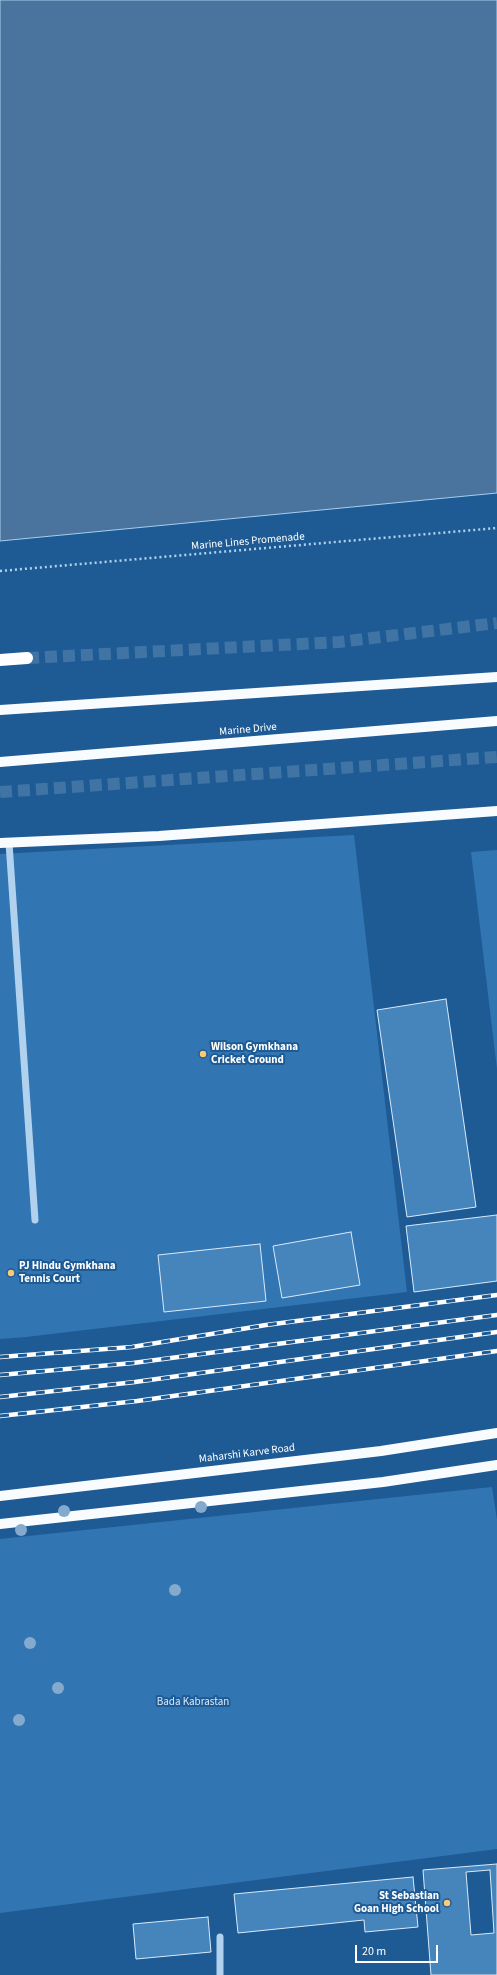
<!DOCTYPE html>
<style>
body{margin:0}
#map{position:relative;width:497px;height:1975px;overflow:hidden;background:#1e5b95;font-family:"Source Sans 3",sans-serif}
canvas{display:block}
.scale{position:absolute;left:355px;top:1945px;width:83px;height:18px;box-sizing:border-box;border:2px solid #fff;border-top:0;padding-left:5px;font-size:12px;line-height:14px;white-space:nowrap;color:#fff;-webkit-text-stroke:3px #1e5b95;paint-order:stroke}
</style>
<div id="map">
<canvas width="497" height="1975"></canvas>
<div class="scale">20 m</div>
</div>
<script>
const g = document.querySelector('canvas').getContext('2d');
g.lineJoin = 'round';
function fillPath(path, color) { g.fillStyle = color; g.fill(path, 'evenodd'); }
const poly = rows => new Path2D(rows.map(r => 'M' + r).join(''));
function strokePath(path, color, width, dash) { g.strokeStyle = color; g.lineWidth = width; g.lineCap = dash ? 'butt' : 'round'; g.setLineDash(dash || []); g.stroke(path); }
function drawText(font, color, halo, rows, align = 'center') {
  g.font = font + ' "Source Sans 3",sans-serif'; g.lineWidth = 4; g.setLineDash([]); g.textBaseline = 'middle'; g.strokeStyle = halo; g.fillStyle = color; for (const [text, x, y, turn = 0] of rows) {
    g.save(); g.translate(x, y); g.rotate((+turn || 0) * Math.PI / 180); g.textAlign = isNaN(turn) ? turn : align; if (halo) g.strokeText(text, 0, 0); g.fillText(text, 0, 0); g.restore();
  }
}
fillPath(poly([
 [354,835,407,1292,26,1337,0,1339,0,854],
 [497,850,497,1069,471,852],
 [492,1487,497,1520,497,1849,0,1913,0,1539]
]), '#3275b3');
const water = poly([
 [0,0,497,0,497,493,0,541,0,0]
]);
fillPath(water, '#4a749d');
strokePath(water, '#a5cef0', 1);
const building = poly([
 [446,999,476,1207,407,1217,377,1010,446,999],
 [497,1215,497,1281,414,1292,406,1226,497,1215],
 [351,1232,360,1285,282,1298,273,1246,351,1232],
 [260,1244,266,1301,164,1312,158,1255,260,1244],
 [497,1864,497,1975,431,1975,423,1870,497,1864],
 [490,1870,494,1933,471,1935,466,1872,490,1870],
 [413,1877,418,1927,365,1932,364,1920,238,1933,234,1894,413,1877],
 [208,1917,211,1952,136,1959,133,1924,208,1917]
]);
fillPath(building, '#4684bc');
strokePath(building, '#d8eafa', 1);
strokePath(poly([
 [27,658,339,642,497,623],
 [0,792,497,757]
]), '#4074a5', 12, [12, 6]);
strokePath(poly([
 [0,571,497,528]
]), '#b1d2ef', 2.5, [2, 3]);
strokePath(poly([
 [9,843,35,1220],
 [220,1937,220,1975]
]), '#b1d2ef', 7);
strokePath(poly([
 [0,710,497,677],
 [0,762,497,721],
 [0,843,159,836,497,811],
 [0,1496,381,1451,497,1433],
 [0,1524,383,1482,497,1465]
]), '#f9fcff', 10);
strokePath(poly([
 [0,660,27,658]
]), '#fff', 12);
const rail = poly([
 [0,1357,132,1347,266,1325,497,1295],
 [0,1375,133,1363,497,1315],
 [0,1397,135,1382,497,1332],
 [0,1416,137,1401,497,1351]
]);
strokePath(rail, '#fff', 4.5);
strokePath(rail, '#1e5b95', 3, [9]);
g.fillStyle = '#84aacd';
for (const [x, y] of [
 [201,1507],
 [64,1511],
 [21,1530],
 [175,1590],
 [30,1643],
 [58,1688],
 [19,1720]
]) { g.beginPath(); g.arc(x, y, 6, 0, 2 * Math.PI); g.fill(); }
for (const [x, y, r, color] of [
 [203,1054,4,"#fdca71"],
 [11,1273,4,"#fdca71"],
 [447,1903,4,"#fdca71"]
]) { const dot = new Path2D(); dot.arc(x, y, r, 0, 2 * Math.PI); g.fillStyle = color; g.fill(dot); strokePath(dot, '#1e5b95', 1.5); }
drawText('11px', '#fff', '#1e5b95', [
 ["Marine Lines Promenade",248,542,-5],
 ["Marine Drive",248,730,-5],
 ["Maharshi Karve Road",247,1454,-7]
]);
drawText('bold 11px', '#fff', '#1e5b95', [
 ["Wilson Gymkhana",211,1048],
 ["Cricket Ground",211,1061],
 ["PJ Hindu Gymkhana",19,1267],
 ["Tennis Court",19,1280],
 ["St Sebastian",439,1897,"right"],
 ["Goan High School",439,1910,"right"]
], 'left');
drawText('11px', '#d8eafa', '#1e5b95', [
 ["Bada Kabrastan",193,1703]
]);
</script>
